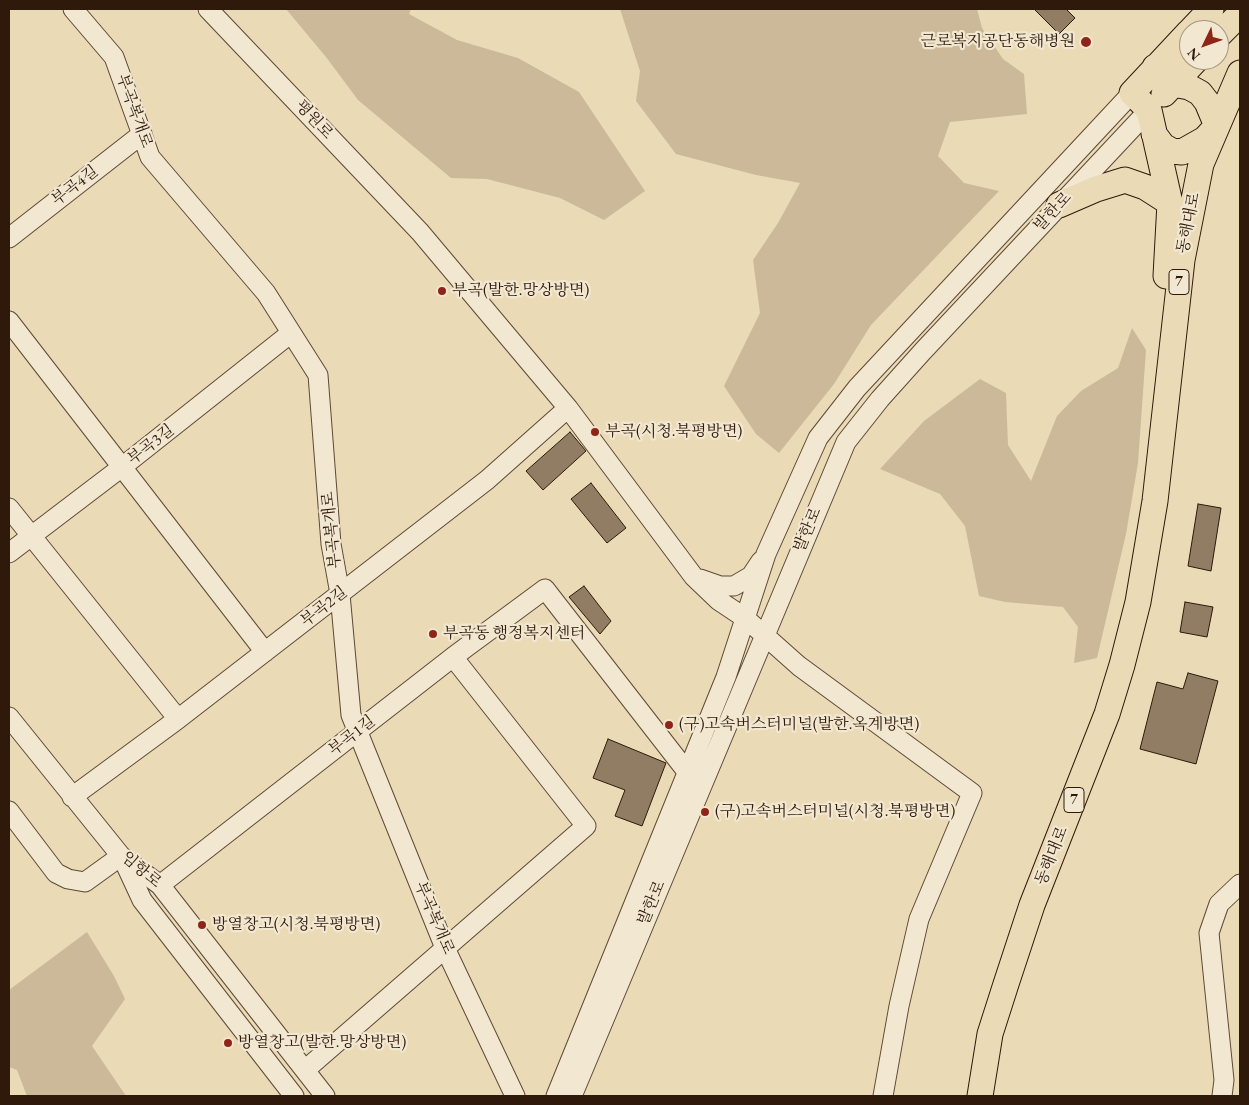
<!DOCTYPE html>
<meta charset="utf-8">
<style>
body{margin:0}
#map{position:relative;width:1249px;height:1105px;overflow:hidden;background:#ebdab6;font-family:"EB Garamond",serif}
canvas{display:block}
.frame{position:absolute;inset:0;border:10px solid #2e190b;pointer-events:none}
.north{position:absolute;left:1179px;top:20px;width:50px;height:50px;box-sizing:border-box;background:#f2e7d0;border:1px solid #a49581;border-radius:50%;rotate:228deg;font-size:14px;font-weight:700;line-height:20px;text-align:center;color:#2e190b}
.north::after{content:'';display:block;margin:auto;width:18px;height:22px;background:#8f2418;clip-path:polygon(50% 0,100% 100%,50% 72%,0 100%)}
</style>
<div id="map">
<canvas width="1249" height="1105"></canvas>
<div class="frame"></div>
<div class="north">N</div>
</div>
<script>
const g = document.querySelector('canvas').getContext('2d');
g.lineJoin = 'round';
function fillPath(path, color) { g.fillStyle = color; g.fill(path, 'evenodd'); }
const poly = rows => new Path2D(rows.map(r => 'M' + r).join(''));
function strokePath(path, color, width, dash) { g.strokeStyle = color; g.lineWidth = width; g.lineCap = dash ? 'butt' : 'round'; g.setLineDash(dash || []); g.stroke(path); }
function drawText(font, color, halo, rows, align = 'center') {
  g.font = font + ' "EB Garamond","Noto Serif KR",serif'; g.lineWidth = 4.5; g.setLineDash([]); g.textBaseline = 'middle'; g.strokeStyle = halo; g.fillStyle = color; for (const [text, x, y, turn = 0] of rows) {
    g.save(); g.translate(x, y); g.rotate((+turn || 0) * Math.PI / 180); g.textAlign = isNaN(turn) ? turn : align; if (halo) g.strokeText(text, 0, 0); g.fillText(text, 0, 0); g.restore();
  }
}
fillPath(poly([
 [286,9,411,9,409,14,457,40,518,58,579,92,645,191,604,220,560,198,487,179,451,178,358,100,326,57],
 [620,9,977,9,982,28,1003,59,1024,74,1027,114,950,122,938,156,964,183,999,191,871,325,834,384,779,453,756,434,724,386,760,313,753,260,778,223,800,183,756,175,676,154,636,101,640,71],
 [1132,328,1146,350,1138,463,1126,534,1097,658,1074,663,1078,627,1063,607,1005,602,979,596,965,526,940,494,880,469,924,421,980,379,1006,393,1008,445,1031,481,1057,416,1081,391,1118,368],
 [87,932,114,976,125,999,92,1046,126,1096,27,1096,17,1070,9,1067,9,990]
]), '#cbb999');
const building = poly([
 [1034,9,1066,9,1075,18,1059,34,1034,9],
 [570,432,586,451,543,490,526,471,570,432],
 [591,483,626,528,607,543,571,499,591,483],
 [1198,504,1221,508,1211,571,1188,566,1198,504],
 [584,586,611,621,600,634,569,597,584,586],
 [1185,602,1213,607,1207,637,1180,632,1185,602],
 [1188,673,1218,681,1196,764,1140,749,1157,682,1183,689,1188,673],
 [608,739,666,763,642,826,615,816,625,790,593,778,608,739]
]);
fillPath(building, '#907d64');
strokePath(building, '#2e190b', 1);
const minor = poly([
 [73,9,114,57,150,157,266,293,318,375,331,544,340,594,351,715,445,948,515,1096],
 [208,9,420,232,568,408,694,577,718,600,745,618,799,666,972,793,919,919,899,1006,883,1096],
 [9,238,142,134],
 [9,321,265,652],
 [9,508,178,719],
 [9,553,122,467,291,333],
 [700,579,720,586,734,586,751,576,761,561],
 [9,717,121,856,160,885,325,1096],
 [72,797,178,719,487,480,568,408],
 [9,811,56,873,68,879,85,882,121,856],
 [123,859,142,900,294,1096],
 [160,885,453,657,545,589,688,773],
 [305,1070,586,826,453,657],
 [556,1096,726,677,766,554,818,438,857,388,1132,93],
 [572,1096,846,442,880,399,923,351,1149,110],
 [1222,1096,1224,1080,1209,933,1219,904,1240,884]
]);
const major = poly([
 [1191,30,1211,9],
 [1219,35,1240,14],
 [1164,94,1196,60],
 [1154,134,1163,146,1172,151,1182,152,1205,139,1217,126,1207,102,1200,93,1189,87,1173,84,1155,67],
 [1059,205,1096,189,1125,180,1145,187,1170,203],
 [1166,276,1170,203,1149,110,1132,93,1189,32],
 [980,1096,990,1034,1006,984,1032,905,1107,714,1122,665,1138,602,1155,501,1182,260,1201,164,1240,73]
]);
strokePath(minor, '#5d4936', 21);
strokePath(major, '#2e190b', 27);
strokePath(minor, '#f2e7d0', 19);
strokePath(major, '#ebdab6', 25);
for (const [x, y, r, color] of [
 [1086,42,6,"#8f2418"],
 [442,291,5,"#8f2418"],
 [595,432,5,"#8f2418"],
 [433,634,5,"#8f2418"],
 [669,725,5,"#8f2418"],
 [705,812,5,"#8f2418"],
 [202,925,5,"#8f2418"],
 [228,1043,5,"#8f2418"]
]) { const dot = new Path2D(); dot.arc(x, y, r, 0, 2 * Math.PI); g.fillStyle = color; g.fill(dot); strokePath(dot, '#f2e7d0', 2); }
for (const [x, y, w] of [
 [1179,282,20],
 [1074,800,20]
]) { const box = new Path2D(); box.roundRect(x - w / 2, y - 12.5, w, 25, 4); g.fillStyle = '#f2e7d0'; g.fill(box); strokePath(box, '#2e190b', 1); }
drawText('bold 15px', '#2e190b', null, [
 ["7",1179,282],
 ["7",1074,800]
]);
drawText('16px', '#2e190b', '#f2e7d0', [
 ["근로복지공단동해병원",1075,42,"right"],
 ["부곡(발한.망상방면)",452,291],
 ["부곡(시청.북평방면)",605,432],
 ["부곡동 행정복지센터",443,634],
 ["(구)고속버스터미널(발한.옥계방면)",679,725],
 ["(구)고속버스터미널(시청.북평방면)",715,812],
 ["방열창고(시청.북평방면)",212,925],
 ["방열창고(발한.망상방면)",238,1043]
], 'left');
drawText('16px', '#2e190b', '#f2e7d0', [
 ["부곡복개로",134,111,70],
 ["평원로",314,120,47],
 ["부곡4길",75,186,-38],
 ["발한로",1053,212,-47],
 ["동해대로",1189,223,-79],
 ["부곡3길",151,445,-38],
 ["부곡복개로",332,530,-96],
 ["발한로",808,530,-67],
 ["부곡2길",324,607,-38],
 ["부곡1길",352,736,-38],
 ["동해대로",1052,856,-68],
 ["임항로",141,870,40],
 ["발한로",652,903,-67],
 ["부곡복개로",434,918,67]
]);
</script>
